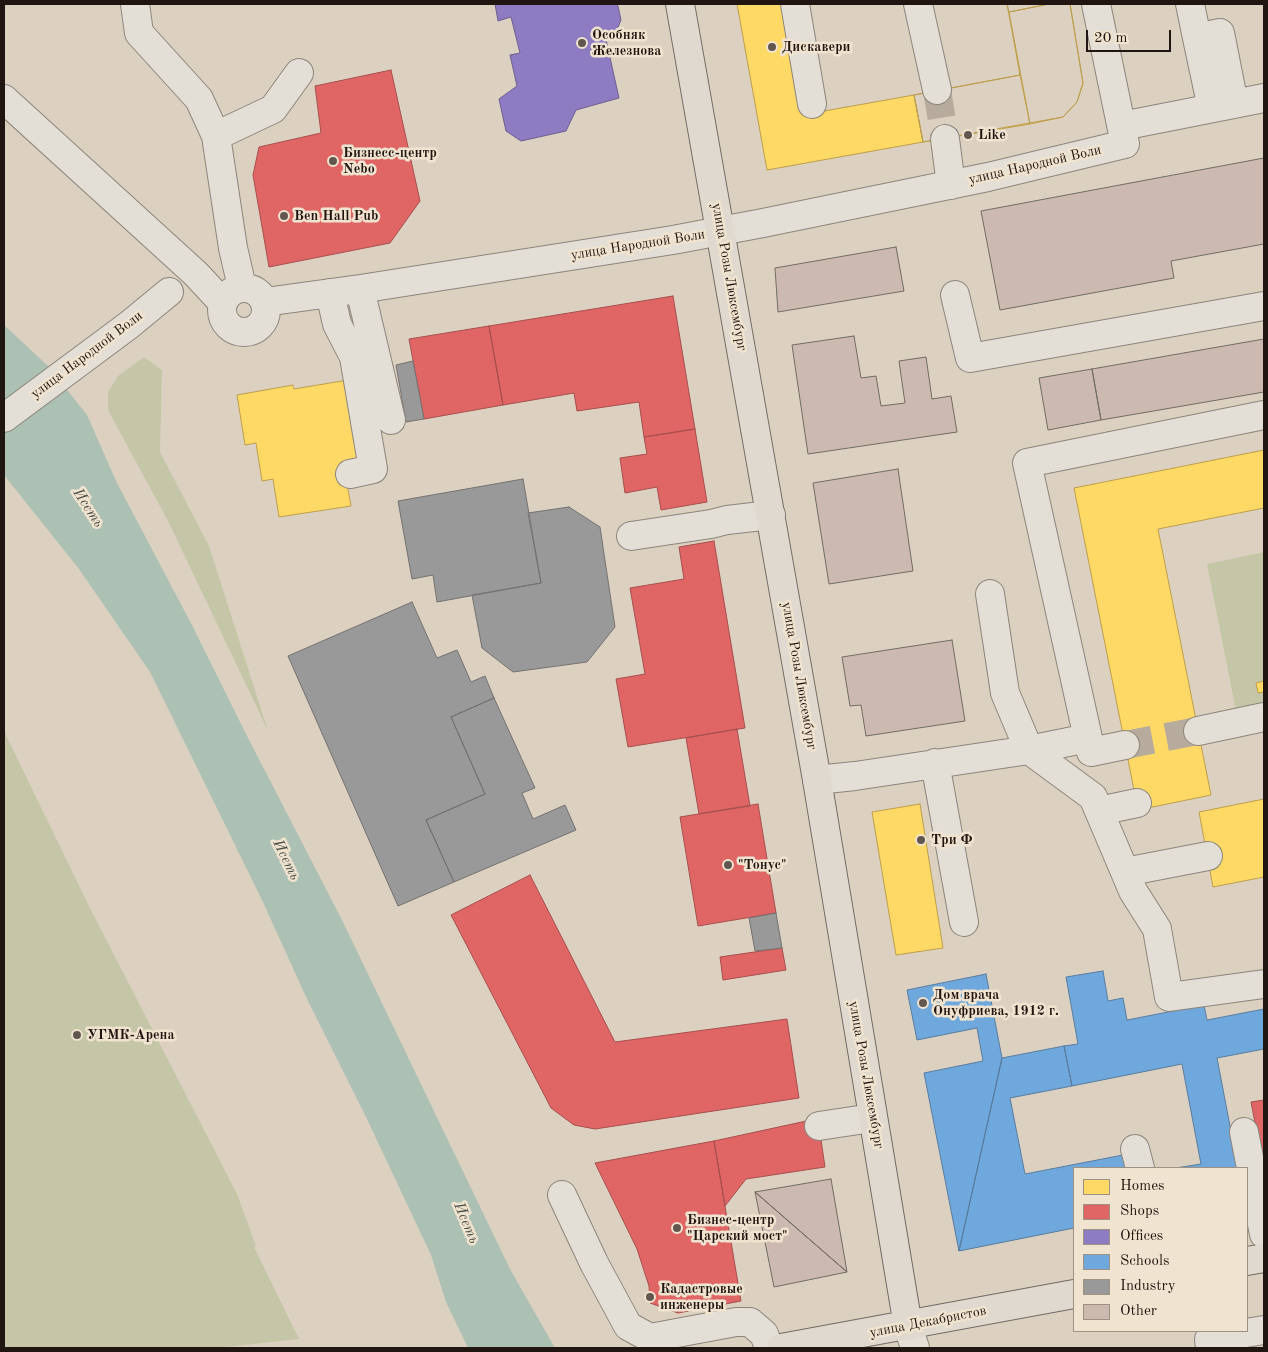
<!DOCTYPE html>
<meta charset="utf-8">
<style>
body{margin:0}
#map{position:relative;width:1268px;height:1352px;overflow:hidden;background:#dcd1c1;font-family:"Old Standard TT",serif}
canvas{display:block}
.frame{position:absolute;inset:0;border:5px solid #211511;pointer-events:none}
.legend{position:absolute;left:1073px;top:1167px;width:175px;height:165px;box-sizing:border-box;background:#f0e3cf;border:1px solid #9d9183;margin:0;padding:6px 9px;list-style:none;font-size:15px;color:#211511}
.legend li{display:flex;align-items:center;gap:10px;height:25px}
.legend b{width:25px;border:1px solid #9d9183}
.scale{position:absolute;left:1086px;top:30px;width:85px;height:22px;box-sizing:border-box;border:2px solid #211511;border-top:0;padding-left:6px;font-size:15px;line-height:18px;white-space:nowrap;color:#211511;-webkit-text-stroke:4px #f0e3cf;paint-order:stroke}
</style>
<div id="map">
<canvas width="1268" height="1352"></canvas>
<div class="frame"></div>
<ul class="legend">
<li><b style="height:14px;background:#ffd966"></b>Homes</li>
<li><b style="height:14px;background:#e06666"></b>Shops</li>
<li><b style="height:14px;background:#8e7cc3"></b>Offices</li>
<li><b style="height:14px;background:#6fa8dc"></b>Schools</li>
<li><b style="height:14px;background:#999"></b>Industry</li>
<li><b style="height:14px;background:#ccbab1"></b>Other</li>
</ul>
<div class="scale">20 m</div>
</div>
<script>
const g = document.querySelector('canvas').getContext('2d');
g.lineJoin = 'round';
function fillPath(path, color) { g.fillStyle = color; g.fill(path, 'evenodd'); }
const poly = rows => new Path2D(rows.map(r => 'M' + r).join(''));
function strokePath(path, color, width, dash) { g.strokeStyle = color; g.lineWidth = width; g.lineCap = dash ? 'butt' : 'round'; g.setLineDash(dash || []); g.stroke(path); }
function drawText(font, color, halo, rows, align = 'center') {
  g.font = font + ' "Old Standard TT",serif'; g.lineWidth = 5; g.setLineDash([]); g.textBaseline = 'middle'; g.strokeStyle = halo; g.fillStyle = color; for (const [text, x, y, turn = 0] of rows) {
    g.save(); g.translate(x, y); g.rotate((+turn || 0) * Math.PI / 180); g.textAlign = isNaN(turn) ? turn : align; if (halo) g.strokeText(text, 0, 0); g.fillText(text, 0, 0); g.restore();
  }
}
fillPath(poly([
 [144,357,162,370,160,452,209,546,268,731,169,523,108,410,108,392,118,376],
 [1264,552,1264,705,1236,711,1207,564],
 [4,731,90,908,237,1194,256,1246,254,1247,299,1339,217,1348,4,1348]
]), '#c5c6a7');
fillPath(poly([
 [4,325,48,366,87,415,117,483,193,627,246,734,342,920,510,1269,555,1348,468,1348,446,1302,431,1255,366,1117,307,999,262,900,150,672,79,569,4,475]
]), '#acc0b4');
const homes = poly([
 [737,4,782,4,802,115,914,95,923,142,767,170,737,4],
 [1007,4,1070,4,1083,83,1077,102,1063,117,923,142,914,95,1020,75,1007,4],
 [1007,4,1049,4,1009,12,1007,4],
 [1049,4,1070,4,1083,83,1077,102,1063,117,1030,124,1009,12,1049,4],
 [1020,75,1030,124,923,142,914,95,1020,75],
 [348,380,362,465,344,467,351,506,279,517,273,479,262,481,256,443,245,445,237,395,293,385,294,389,348,380],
 [1264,450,1264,508,1158,529,1211,795,1138,810,1074,488,1264,450],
 [1264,681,1264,692,1258,693,1256,683,1264,681],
 [1264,799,1264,877,1213,887,1199,812,1264,799],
 [920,804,943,948,896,955,872,812,920,804]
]);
fillPath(homes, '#ffd966');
strokePath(homes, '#bc9e4c', 1);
const shops = poly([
 [391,70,420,201,390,243,269,267,253,175,259,147,321,133,315,86,391,70],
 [673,296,695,429,644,437,639,402,577,411,574,393,503,405,489,326,673,296],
 [489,326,503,405,424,419,409,339,489,326],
 [695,429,707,502,661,510,657,487,625,493,620,458,647,454,644,437,695,429],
 [714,541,745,728,628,747,616,679,645,674,630,588,684,579,679,547,714,541],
 [737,729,750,806,699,814,686,738,737,729],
 [758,804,776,913,698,926,680,817,758,804],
 [530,875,615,1042,787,1019,799,1098,595,1129,574,1125,551,1108,451,915,530,875],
 [782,948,786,970,723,980,720,957,782,948],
 [1264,1100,1264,1168,1251,1102,1264,1100],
 [811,1120,819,1126,825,1167,746,1179,725,1206,714,1141,811,1120],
 [714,1141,741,1301,678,1313,650,1303,649,1286,637,1249,595,1163,714,1141]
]);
fillPath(shops, '#e06666');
strokePath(shops, '#a74e4c', 1);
const offices = poly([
 [495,4,616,4,618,6,621,20,616,32,605,35,619,98,576,110,566,131,521,141,506,131,499,99,517,86,510,55,520,53,511,17,498,21,495,4]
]);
fillPath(offices, '#8e7cc3');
strokePath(offices, '#6d5d8e', 1);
const schools = poly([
 [1103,971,1108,1001,1123,998,1127,1020,1204,1005,1207,1020,1264,1009,1264,1049,1217,1058,1238,1168,1176,1168,1201,1164,1182,1064,1072,1086,1064,1046,1078,1044,1066,977,1103,971],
 [986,974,1002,1058,959,1251,924,1073,983,1061,977,1028,917,1040,907,990,986,974],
 [1064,1046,1072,1086,1010,1098,1025,1174,1123,1155,1125,1168,1074,1168,1074,1228,959,1251,1002,1058,1064,1046]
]);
fillPath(schools, '#6fa8dc');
strokePath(schools, '#587c9f', 1);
const industry = poly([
 [413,361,424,419,406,422,396,365,413,361],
 [523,479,541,583,437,602,433,575,412,579,398,501,523,479],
 [569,507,600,527,615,627,587,662,513,672,482,648,472,595,541,583,528,513,569,507],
 [412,602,437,658,457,650,471,682,485,676,494,698,451,717,485,794,426,820,454,882,398,906,288,656,412,602],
 [494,698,535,788,522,793,533,819,565,805,576,830,454,882,426,820,485,794,451,717,494,698],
 [776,913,782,948,755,951,749,918,776,913]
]);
fillPath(industry, '#999');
strokePath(industry, '#757170', 1);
const building = poly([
 [1264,158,1264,244,1171,261,1174,278,1000,310,981,211,1264,158],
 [896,247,904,291,778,312,775,268,896,247],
 [854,336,861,378,876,376,881,406,905,403,899,361,926,357,932,399,951,396,957,432,808,454,792,345,854,336],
 [1264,339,1264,392,1101,420,1092,369,1264,339],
 [1092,369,1101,420,1048,430,1039,378,1092,369],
 [898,469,913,571,829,584,813,483,898,469],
 [952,640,965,721,866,736,861,705,850,706,842,657,952,640],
 [831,1179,847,1272,755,1192,831,1179],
 [755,1192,847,1272,774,1287,755,1192]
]);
fillPath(building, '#ccbab1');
strokePath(building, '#726b63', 1);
strokePath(poly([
 [937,90,945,139],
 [1125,745,1198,731]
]), '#b7ab9e', 28, [28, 14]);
const minor = poly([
 [135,4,139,33,199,99,216,136,233,248,242,287],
 [795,4,812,104],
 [918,4,937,90],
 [1190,4,1197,38,1220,33,1234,104],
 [1197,38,1212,108],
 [4,99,196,274,222,302],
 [1122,126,1264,98],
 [216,136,273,109,299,73],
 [945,139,951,185],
 '222 310a22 22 0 1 1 44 0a22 22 0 1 1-44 0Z',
 [360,289,391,420],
 [330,293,337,324,354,357,373,469,350,474],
 [955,295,970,358,1264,306],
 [265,302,360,289,673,240,763,223,988,177,1125,144,1096,4],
 [4,418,129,325,169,292],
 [631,536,711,524,727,520,771,515],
 [990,594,1005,693,1029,750,1093,797,1133,891,1157,929,1169,997,1264,984],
 [1198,731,1264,717],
 [1088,738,1091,752,1125,745],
 [935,763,964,922],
 [817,780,855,776,1029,750,1088,738,1027,463,1264,415],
 [1099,811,1137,803],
 [1125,872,1208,856],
 [819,1126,872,1118],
 [1244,1132,1264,1234],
 [1135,1149,1140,1168],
 [562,1195,594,1263,628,1326,650,1338,736,1322,750,1322,764,1334,769,1348],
 [908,1326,915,1348],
 [1210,1348,1209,1339,1264,1330]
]);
const major = poly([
 [680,4,817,780,908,1326],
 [1247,1261,1264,1258],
 [781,1348,1074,1294]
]);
strokePath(minor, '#8c857b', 30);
strokePath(major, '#726b63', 30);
strokePath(minor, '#e4dfd6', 28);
strokePath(major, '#dfd9cf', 28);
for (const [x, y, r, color] of [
 [582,43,5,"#62574f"],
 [772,47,5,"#62574f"],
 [968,135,5,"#62574f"],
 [333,161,5,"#62574f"],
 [284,216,5,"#62574f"],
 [921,840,5,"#62574f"],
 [728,865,5,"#62574f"],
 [923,1003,5,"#62574f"],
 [77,1035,5,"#62574f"],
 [677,1228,5,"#62574f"],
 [650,1297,5,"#62574f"]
]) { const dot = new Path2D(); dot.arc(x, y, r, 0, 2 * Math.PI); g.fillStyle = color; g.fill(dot); strokePath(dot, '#f0e3cf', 2); }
drawText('bold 14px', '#211511', '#f0e3cf', [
 ["Особняк",592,35],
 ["Железнова",592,51],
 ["Дискавери",782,47],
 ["Like",978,135],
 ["Бизнесс-центр",343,153],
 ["Nebo",343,169],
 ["Ben Hall Pub",294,216],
 ["Три Ф",931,840],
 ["\"Тонус\"",738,865],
 ["Дом врача",933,995],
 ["Онуфриева, 1912 г.",933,1011],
 ["УГМК-Арена",87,1035],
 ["Бизнес-центр",687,1220],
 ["\"Царский мост\"",687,1236],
 ["Кадастровые",660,1289],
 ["инженеры",660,1305]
], 'left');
drawText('14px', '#211511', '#f0e3cf', [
 ["улица Народной Воли",1035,165,-13],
 ["улица Народной Воли",638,245,-9],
 ["улица Розы Люксембург",729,277,80],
 ["улица Народной Воли",87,355,-37],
 ["улица Розы Люксембург",799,676,80],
 ["улица Розы Люксембург",866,1075,80],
 ["улица Декабристов",928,1322,-11]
]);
drawText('italic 15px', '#4a4e48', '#f0e3cf', [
 ["Исеть",88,508,57],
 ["Исеть",286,860,64],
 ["Исеть",466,1223,67]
]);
</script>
